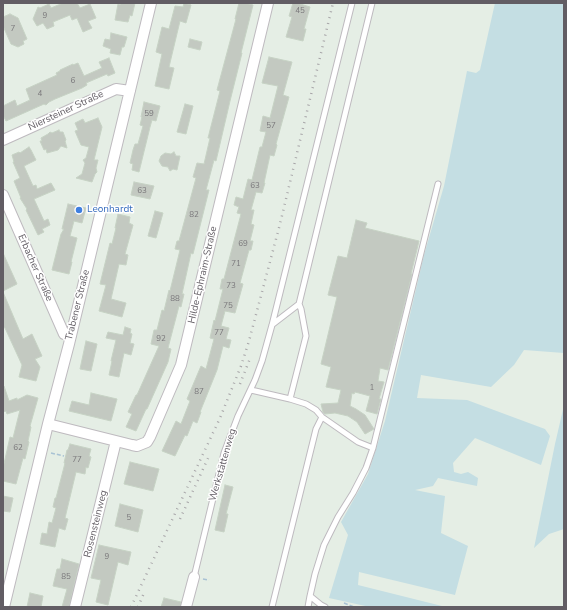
<!DOCTYPE html>
<meta charset="utf-8">
<style>
body{margin:0}
#map{position:relative;width:567px;height:610px;overflow:hidden;background:#e5eee5;font-family:"Nunito Sans",sans-serif}
canvas{display:block}
.frame{position:absolute;inset:0;border:4px solid #625d64;pointer-events:none}
</style>
<div id="map">
<canvas width="567" height="610"></canvas>
<div class="frame"></div>
</div>
<script>
const g = document.querySelector('canvas').getContext('2d');
g.lineJoin = 'round';
function fillPath(path, color) { g.fillStyle = color; g.fill(path, 'evenodd'); }
const poly = rows => new Path2D(rows.map(r => 'M' + r).join(''));
function strokePath(path, color, width, dash) { g.strokeStyle = color; g.lineWidth = width; g.lineCap = dash ? 'butt' : 'round'; g.setLineDash(dash || []); g.stroke(path); }
function drawText(font, color, halo, rows, align = 'center') {
  g.font = font + ' "Nunito Sans",sans-serif'; g.lineWidth = 3; g.setLineDash([]); g.textBaseline = 'middle'; g.strokeStyle = halo; g.fillStyle = color; for (const [text, x, y, turn = 0] of rows) {
    g.save(); g.translate(x, y); g.rotate((+turn || 0) * Math.PI / 180); g.textAlign = isNaN(turn) ? turn : align; if (halo) g.strokeText(text, 0, 0); g.fillText(text, 0, 0); g.restore();
  }
}
fillPath(poly([
 [495,3,564,3,564,353,524,350,514,365,491,387,421,375,417,398,467,400,545,429,550,436,541,465,475,438,453,463,454,472,461,474,468,472,478,478,477,486,438,478,433,486,415,490,445,496,441,533,468,546,455,595,359,572,358,585,446,607,370,607,329,598,348,535,341,522,368,474,385,421,424,255,444,186,467,71,476,73,480,70],
 [564,405,564,529,549,534,534,548,555,444]
]), '#c4dee3');
const building = poly([
 [63,3,77,3,80,8,90,4,96,18,88,21,92,28,83,32,77,18,72,20,70,15,53,22,54,26,47,29,43,23,37,26,33,19,38,7,40,8,49,4,51,8,63,3],
 [121,3,135,3,132,16,130,15,128,22,115,20,118,4,120,5,121,3],
 [184,3,191,5,186,23,180,21,169,67,174,68,169,89,155,86,162,54,156,52,162,27,169,29,175,6,183,7,184,3],
 [239,3,245,3,253,5,241,53,242,53,230,101,216,161,214,160,206,190,209,190,193,254,191,253,182,294,184,294,181,307,179,306,168,348,171,349,168,362,147,409,146,409,136,431,126,427,132,414,128,412,136,395,137,395,159,346,151,344,154,330,157,330,162,310,164,311,169,290,170,291,180,250,175,249,177,241,179,241,196,178,193,177,197,163,204,164,210,138,208,138,220,91,217,90,236,19,235,19,239,3],
 [293,3,297,3,310,7,304,29,306,29,303,41,286,37,292,17,289,16,293,3],
 [10,14,18,18,27,39,23,41,24,44,18,47,11,44,3,26,3,17,10,14],
 [111,33,127,37,124,47,122,47,120,55,110,53,111,49,103,46,105,39,110,40,111,33],
 [190,39,202,42,200,50,188,47,190,39],
 [269,57,292,62,283,95,289,97,276,144,277,145,274,156,270,155,264,183,265,183,262,193,256,192,251,210,254,210,251,224,254,225,250,241,253,241,251,250,249,250,240,283,243,284,235,313,225,311,221,326,229,328,226,339,231,340,229,348,223,346,217,370,200,412,201,412,197,423,193,421,187,436,185,435,175,456,162,451,176,421,181,424,190,401,187,399,201,366,206,369,214,339,210,338,214,320,215,321,223,289,220,289,222,279,224,279,241,214,237,213,239,207,234,205,236,197,243,199,248,179,252,180,260,147,262,147,266,132,260,131,263,116,270,118,278,86,262,83,269,57],
 [109,58,115,73,108,76,107,74,86,83,87,85,82,88,55,99,49,102,46,105,44,104,6,121,3,115,3,106,15,100,17,106,30,100,26,89,57,75,56,73,60,71,60,70,73,64,73,65,78,63,84,76,102,68,99,62,109,58],
 [144,102,160,106,156,121,152,120,150,127,139,172,132,170,133,164,130,163,133,150,135,144,138,144,143,126,140,125,142,117,141,117,144,102],
 [185,104,193,106,186,134,177,132,185,104],
 [98,118,102,127,94,160,98,160,96,168,97,172,95,174,92,182,76,178,82,174,85,163,83,160,86,158,89,147,81,145,75,131,78,130,75,123,83,119,85,123,98,118],
 [59,130,60,132,63,132,66,140,65,141,67,148,61,146,58,150,47,153,46,149,44,150,40,141,42,141,41,138,48,134,50,132,52,133,59,130],
 [29,147,31,150,36,160,24,166,33,186,36,185,37,189,51,183,55,190,34,199,44,221,48,219,50,225,42,229,44,232,38,235,26,210,27,209,20,198,21,198,14,181,20,178,13,162,14,162,12,155,19,152,20,153,29,147],
 [174,152,176,156,180,156,177,170,173,169,170,171,168,167,162,166,159,161,161,156,165,153,171,154,174,152],
 [134,182,154,186,150,199,131,195,134,182],
 [68,204,86,208,82,223,74,221,70,236,77,238,71,262,72,262,69,274,52,270,61,234,64,229,62,229,68,204],
 [155,211,163,213,156,238,148,236,155,211],
 [118,214,130,217,129,223,133,225,125,254,128,255,126,265,119,264,111,299,126,303,122,317,99,311,106,285,100,284,110,243,112,244,116,228,115,228,118,214],
 [356,220,367,223,365,228,419,241,411,274,412,274,388,370,380,368,378,381,384,382,379,399,381,399,377,414,366,411,370,396,355,392,354,394,352,393,350,406,356,409,365,415,374,429,365,434,357,422,348,416,335,413,325,414,323,412,321,404,338,403,341,390,326,387,331,367,321,364,337,297,328,295,338,256,347,258,356,220],
 [3,253,17,284,3,291,3,253],
 [3,292,23,339,32,334,42,356,35,359,40,367,36,381,19,377,22,365,5,328,3,327,3,292],
 [125,327,131,329,130,333,132,334,130,343,134,344,131,355,124,353,119,377,109,375,112,361,111,361,116,340,106,338,108,332,123,335,125,327],
 [86,341,97,344,91,371,80,369,86,341],
 [3,386,4,386,9,401,17,398,17,400,27,395,38,398,30,426,31,427,28,441,29,442,25,459,23,458,16,484,3,481,3,468,10,437,13,438,20,410,7,414,6,411,3,412,3,386],
 [91,393,117,399,111,421,69,411,72,401,89,405,91,393],
 [70,444,91,449,89,456,91,457,88,468,86,467,85,474,76,472,65,518,68,519,65,530,59,528,55,547,40,544,42,533,47,534,49,522,52,523,56,508,53,507,55,498,56,498,65,463,64,463,67,450,68,450,70,444],
 [130,462,159,469,153,491,124,484,130,462],
 [225,485,233,487,226,514,228,514,224,532,215,530,225,485],
 [3,496,13,498,10,512,3,511,3,496],
 [120,504,143,510,138,532,115,526,120,504],
 [99,545,131,552,128,565,118,562,108,605,96,602,101,580,91,578,99,545],
 [62,559,79,564,69,607,62,607,67,589,53,586,57,569,60,569,62,559],
 [30,593,43,596,41,607,27,607,30,593],
 [164,598,181,602,180,607,161,607,164,598]
]);
fillPath(building, '#c3c9c1');
strokePath(building, '#c6d2c4', 1);
const service = poly([
 [273,324,299,304,372,3],
 [251,390,290,399,306,404,316,410,322,417,358,442,373,448],
 [290,399,306,336,301,309,299,304],
 [194,577,224,453,238,416,255,380,262,361,272,325,352,3],
 [272,607,316,429,322,417],
 [308,607,310,596],
 [325,607,321,605,310,596,315,574,324,545,338,517,353,493,366,468,373,448,438,184]
]);
const minor = poly([
 [3,140,116,89,130,91],
 [3,195,64,334,71,336],
 [48,424,132,445,137,446,147,442,150,437,181,365,268,3],
 [4,607,48,424,69,344,151,3],
 [75,607,116,441],
 [186,607,194,577]
]);
strokePath(service, '#bebabf', 7);
strokePath(minor, '#bebabf', 12);
strokePath(poly([
 [51,453,64,456],
 [203,579,209,580],
 [344,603,354,607]
]), '#a8c2d4', 1.5, [4, 2]);
strokePath(service, '#fff', 5);
strokePath(minor, '#fff', 10);
strokePath(poly([
 [240,384,251,356],
 [180,519,210,454],
 [131,607,220,418,241,366,249,341,280,224,333,3],
 [138,607,144,593]
]), '#a8a6a9', 2.5, [1, 5]);
for (const [x, y, r, color] of [
 [79,210,4,"#3f7fe0"]
]) { const dot = new Path2D(); dot.arc(x, y, r, 0, 2 * Math.PI); g.fillStyle = color; g.fill(dot); strokePath(dot, '#fff', 1.5); }
drawText('8px', '#7a787b', null, [
 ["45",300,11],
 ["9",45,16],
 ["7",13,29],
 ["6",73,81],
 ["4",40,94],
 ["59",149,114],
 ["57",271,126],
 ["63",255,186],
 ["63",142,191],
 ["82",194,215],
 ["69",243,244],
 ["71",236,264],
 ["73",231,286],
 ["88",175,299],
 ["75",228,306],
 ["77",219,333],
 ["92",161,339],
 ["1",372,388],
 ["87",199,392],
 ["62",18,448],
 ["77",77,460],
 ["5",129,518],
 ["9",107,557],
 ["85",66,577]
]);
drawText('10px', '#625d64', '#fff', [
 ["Niersteiner Straße",66,111,-25],
 ["Erbacher Straße",35,268,66],
 ["Hilde-Ephraim-Straße",203,275,-77],
 ["Trabener Straße",78,305,-76],
 ["Werkstättenweg",223,465,-74],
 ["Rosensteinweg",96,524,-76]
]);
drawText('10px', '#366cbe', '#fff', [
 ["Leonhardt",87,210]
], 'left');
</script>
